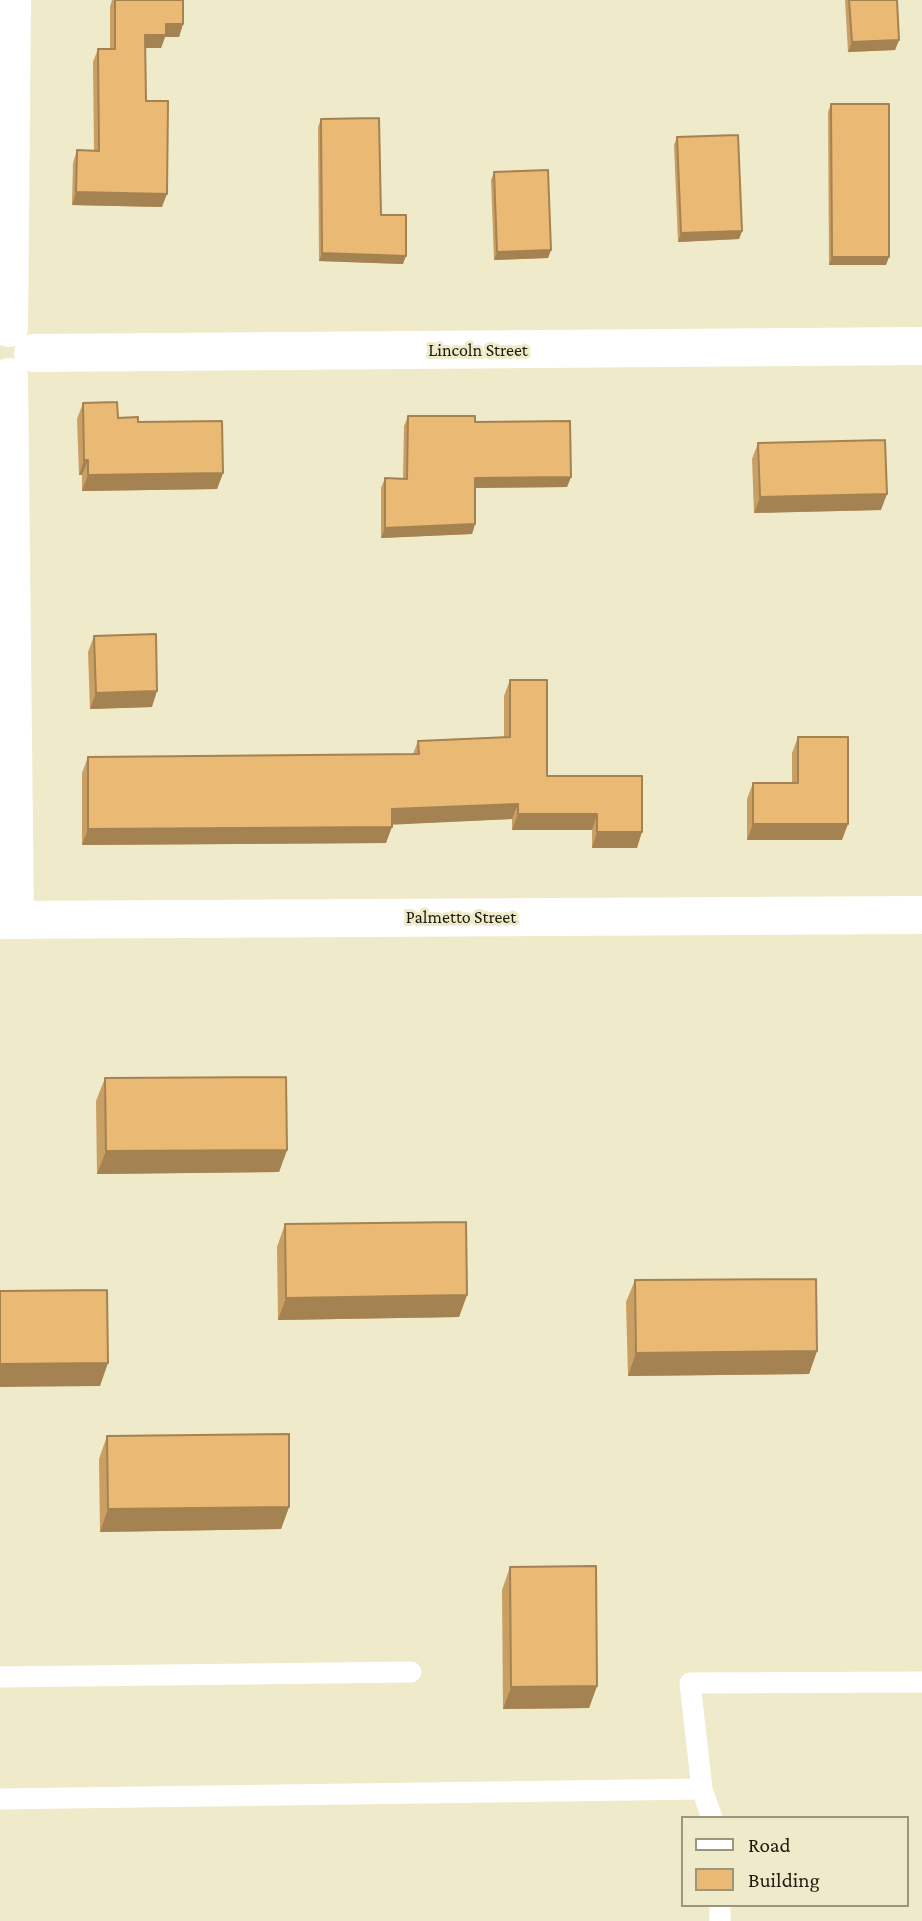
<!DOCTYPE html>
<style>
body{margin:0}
#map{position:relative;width:922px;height:1921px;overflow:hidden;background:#efeac9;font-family:"Crimson Pro",serif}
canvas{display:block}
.legend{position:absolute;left:681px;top:1816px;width:228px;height:91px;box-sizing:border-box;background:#efeac9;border:2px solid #9b977f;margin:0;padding:9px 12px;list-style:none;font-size:21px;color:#1d1b0f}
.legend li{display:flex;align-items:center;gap:14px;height:35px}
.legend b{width:35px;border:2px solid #9b977f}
</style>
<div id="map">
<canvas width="922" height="1921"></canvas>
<ul class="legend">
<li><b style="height:9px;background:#fff"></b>Road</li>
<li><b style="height:19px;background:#eab974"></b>Building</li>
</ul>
</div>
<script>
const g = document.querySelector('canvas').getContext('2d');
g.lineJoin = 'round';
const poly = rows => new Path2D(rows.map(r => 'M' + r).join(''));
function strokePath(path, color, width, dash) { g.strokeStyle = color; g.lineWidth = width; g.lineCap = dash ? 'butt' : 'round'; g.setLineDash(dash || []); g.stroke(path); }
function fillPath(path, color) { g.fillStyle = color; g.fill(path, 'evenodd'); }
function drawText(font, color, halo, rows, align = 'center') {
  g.font = font + ' "Crimson Pro",serif'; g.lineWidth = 6; g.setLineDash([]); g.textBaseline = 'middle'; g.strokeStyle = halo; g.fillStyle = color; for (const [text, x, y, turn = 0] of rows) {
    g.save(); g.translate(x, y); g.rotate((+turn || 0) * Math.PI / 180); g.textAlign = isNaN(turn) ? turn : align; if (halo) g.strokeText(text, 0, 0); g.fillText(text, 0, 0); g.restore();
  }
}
strokePath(poly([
 [0,1677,411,1672],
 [0,1799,702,1789],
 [712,1818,702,1789,690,1683,922,1682],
 [720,1905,720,1921]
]), '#fff', 21);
strokePath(poly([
 [9,328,12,0],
 [33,353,922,346],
 [9,377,15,920],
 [0,920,922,915]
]), '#fff', 38);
fillPath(poly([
 [112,0,183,0,183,24,179,37,165,37,161,48,146,48,146,101,162,207,72,205,73,163,77,150,94,151,93,62,98,49,110,49,110,7],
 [845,0,897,0,899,40,895,50,848,52],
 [831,104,886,265,829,265,828,112],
 [321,119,381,215,403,264,319,261,318,127],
 [677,137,742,231,739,239,678,242,674,145],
 [494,172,551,250,548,258,494,260,491,180],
 [83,403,118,418,138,422,223,473,217,489,82,491,82,475,79,475,77,419],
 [408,416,475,422,571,477,567,487,475,488,475,524,472,534,381,538,381,488,385,478,403,478,404,426],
 [758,443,881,510,754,513,752,459],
 [94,636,152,707,90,709,88,652],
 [510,680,547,776,642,776,637,848,592,848,592,830,512,830,512,819,392,824,386,843,82,845,82,773,88,757,413,754,418,741,504,737,504,696],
 [798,737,842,840,747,840,747,799,753,783,792,783,792,753],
 [105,1078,287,1150,279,1172,97,1174,96,1101],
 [285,1224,467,1295,459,1317,278,1320,277,1247],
 [635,1280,817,1351,809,1374,628,1376,626,1302],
 [107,1436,289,1507,281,1529,100,1532,99,1459],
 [510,1567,597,1686,589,1708,503,1709,502,1590]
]), '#c99f64');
fillPath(poly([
 [166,24,183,24,179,37,165,37,161,48,141,48,145,35],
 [899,40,895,50,848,52,852,42],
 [76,192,167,194,162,207,72,205],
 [742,231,739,239,678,242,681,233],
 [551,250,548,258,494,260,497,252],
 [322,253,406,256,403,264,319,261],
 [832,257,889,257,886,265,829,265],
 [84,460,88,460,82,475,79,475],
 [223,473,217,489,82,491,88,475],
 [571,477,567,487,472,488,475,478],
 [887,494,881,510,754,513,760,497],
 [475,524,472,534,381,538,385,528],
 [157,691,152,707,90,709,96,693],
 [518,804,512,819,386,825,392,809],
 [518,814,597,814,592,830,512,830],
 [753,824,848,824,842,840,747,840],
 [392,827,386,843,82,845,88,829],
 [597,832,642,832,637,848,592,848],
 [287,1150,279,1172,97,1174,106,1151],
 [467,1295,459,1317,278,1320,286,1298],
 [817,1351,809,1374,628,1376,636,1353],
 [108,1363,100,1386,0,1387,0,1364],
 [289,1507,281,1529,100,1532,108,1509],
 [597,1686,589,1708,503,1709,511,1687]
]), '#a48251');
const building = poly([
 [115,0,183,0,183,24,166,24,166,35,145,35,146,101,168,101,167,194,76,192,77,150,99,151,98,49,115,49,115,0],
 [849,0,897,0,899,40,852,42,849,0],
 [831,104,889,104,889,257,832,257,831,104],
 [379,118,381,215,406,215,406,256,322,253,321,119,379,118],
 [738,135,742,231,681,233,677,137,738,135],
 [548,170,551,250,497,252,494,172,548,170],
 [117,402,118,418,138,417,138,422,222,421,223,473,88,475,88,460,84,460,83,403,117,402],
 [408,416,475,416,475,422,570,421,571,477,475,478,475,524,385,528,385,478,407,479,408,416],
 [885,440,887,494,760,497,758,443,885,440],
 [156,634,157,691,96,693,94,636,156,634],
 [510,680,547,680,547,776,642,776,642,832,597,832,597,814,518,814,518,804,392,809,392,827,88,829,88,757,419,754,418,741,510,737,510,680],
 [798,737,848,737,848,824,753,824,753,783,798,783,798,737],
 [286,1077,287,1150,106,1151,105,1078,286,1077],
 [466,1222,467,1295,286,1298,285,1224,466,1222],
 [816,1279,817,1351,636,1353,635,1280,816,1279],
 [107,1290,108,1363,0,1364,0,1291,107,1290],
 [289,1434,289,1507,108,1509,107,1436,289,1434],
 [596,1566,597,1686,511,1687,510,1567,596,1566]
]);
fillPath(building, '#eab974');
strokePath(building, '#a48251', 2);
drawText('18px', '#1d1b0f', '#efeac9', [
 ["Lincoln Street",478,350],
 ["Palmetto Street",461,917]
]);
</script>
